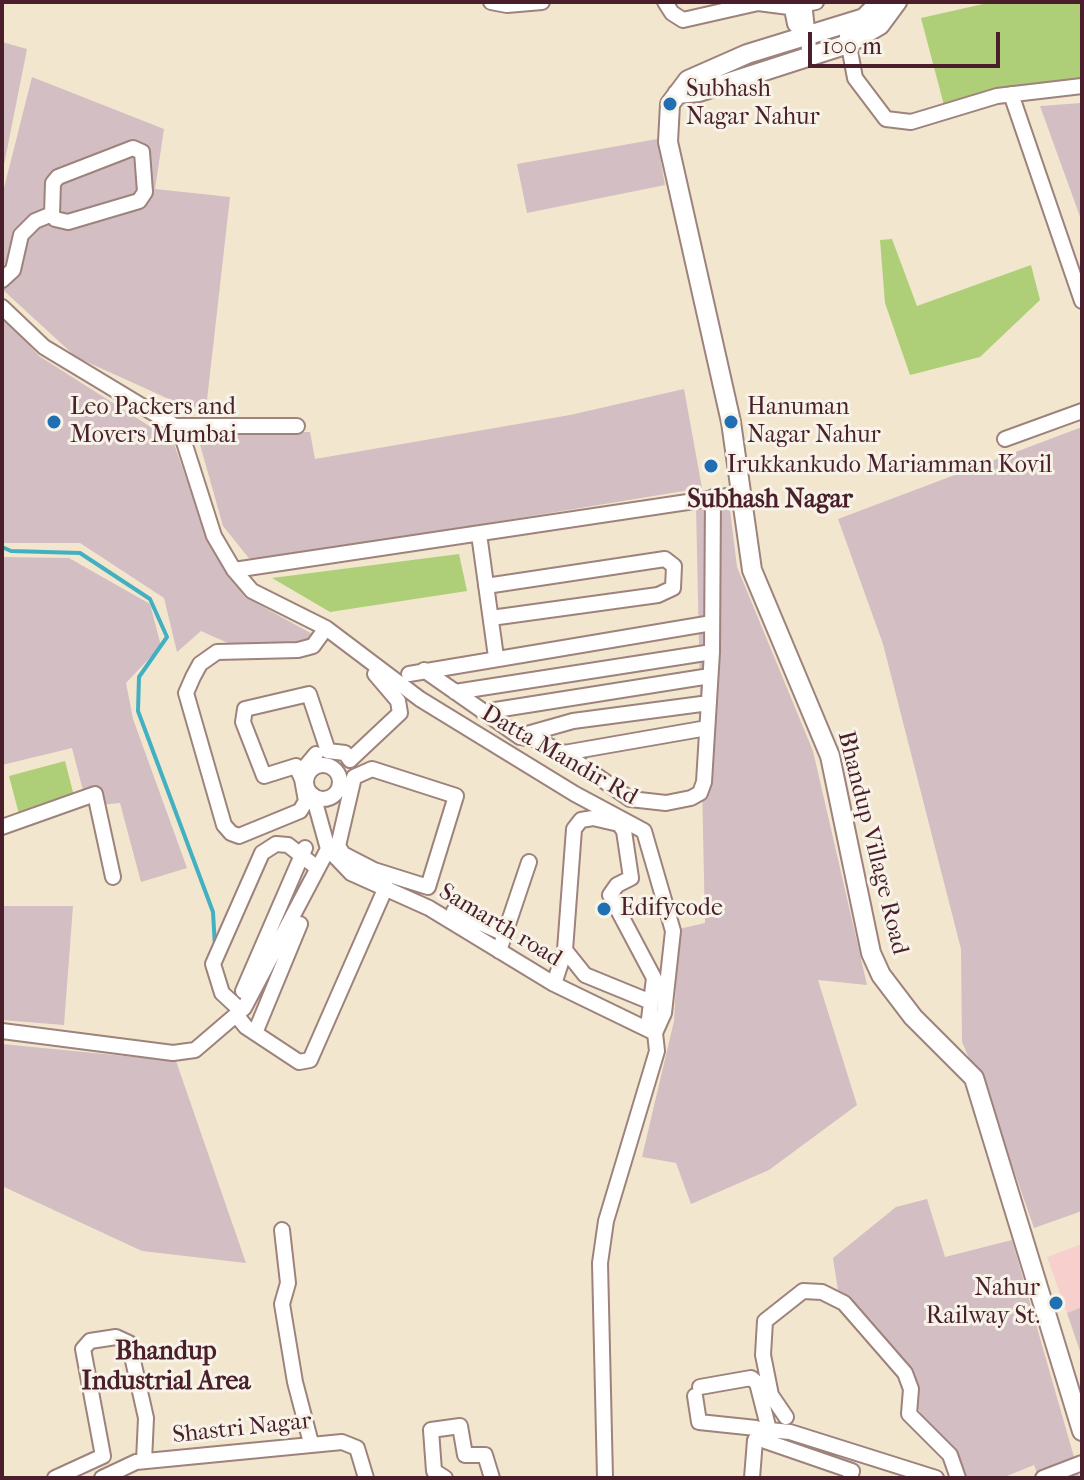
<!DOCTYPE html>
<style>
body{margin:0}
#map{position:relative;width:1084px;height:1480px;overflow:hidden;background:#f3e6ce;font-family:"IM FELL French Canon",serif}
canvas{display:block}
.frame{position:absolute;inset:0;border:4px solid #4a1f2b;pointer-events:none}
.scale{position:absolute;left:808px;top:32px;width:192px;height:36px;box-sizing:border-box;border:4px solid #4a1f2b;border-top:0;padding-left:10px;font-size:24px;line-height:28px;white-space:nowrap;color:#4a1f2b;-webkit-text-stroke:6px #f7f3e8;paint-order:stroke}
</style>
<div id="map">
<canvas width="1084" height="1480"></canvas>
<div class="frame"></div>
<div class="scale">100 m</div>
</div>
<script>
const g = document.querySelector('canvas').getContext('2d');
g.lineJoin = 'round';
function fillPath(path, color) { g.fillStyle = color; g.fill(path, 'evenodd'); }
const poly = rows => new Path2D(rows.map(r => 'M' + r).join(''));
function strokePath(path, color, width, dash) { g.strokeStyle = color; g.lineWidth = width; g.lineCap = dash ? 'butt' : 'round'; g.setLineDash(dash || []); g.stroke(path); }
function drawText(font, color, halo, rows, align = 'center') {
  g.font = font + ' "IM FELL French Canon",serif'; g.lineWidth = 6; g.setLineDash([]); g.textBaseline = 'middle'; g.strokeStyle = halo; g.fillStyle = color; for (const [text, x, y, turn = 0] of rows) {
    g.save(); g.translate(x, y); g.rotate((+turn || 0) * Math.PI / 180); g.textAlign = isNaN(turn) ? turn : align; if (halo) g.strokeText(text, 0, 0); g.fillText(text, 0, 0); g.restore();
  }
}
fillPath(poly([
 [1082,1244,1082,1307,1067,1313,1047,1257]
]), '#f7d0cd');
fillPath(poly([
 [2,42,27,49,2,175],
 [32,77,164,129,155,189,230,197,206,409,180,404,76,357,2,289,2,196],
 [1082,103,1082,222,1040,106],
 [657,139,665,185,527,213,517,164],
 [2,315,39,356,173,441,210,546,245,597,316,636,307,646,246,651,201,631,177,652,164,598,80,543,2,543],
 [684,389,702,488,252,562,223,526,199,441,199,433,310,432,315,459,570,415],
 [1082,427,1082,1211,1034,1228,998,1125,962,1042,961,949,883,644,838,519],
 [729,502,737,567,813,751,867,985,818,980,857,1105,769,1170,691,1204,676,1163,642,1157,674,1021,679,929,705,923,696,506],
 [2,557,69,558,150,604,161,646,126,683,133,719,187,868,141,882,120,803,87,806,72,748,2,765],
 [2,906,73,906,64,1025,2,1020],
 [2,1044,176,1061,246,1263,142,1251,2,1186],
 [927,1199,945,1257,1012,1240,1080,1478,1039,1478,1034,1465,1002,1478,960,1478,893,1368,841,1310,833,1258,896,1207],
 [1082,1307,1082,1357,1067,1313]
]), '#d2bec3');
fillPath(poly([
 [992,2,1082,2,1082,81,945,109,921,18],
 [892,239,917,306,1031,265,1040,300,980,357,910,375,885,303,880,240],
 [459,554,467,591,330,612,272,578],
 [65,761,76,804,20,818,9,776]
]), '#aecf77');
strokePath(poly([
 [2,547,11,551,80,553,150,599,167,637,139,677,138,711,213,912,215,947]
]), '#43b0c1', 4);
const minor = poly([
 [491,2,507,5,542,2],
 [665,2,672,13,683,20,758,3,789,7,816,2],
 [805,11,810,58],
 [793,14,795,24,806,36],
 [847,35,855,78,886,119,911,122,997,96,1082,86],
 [1011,94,1082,301],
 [2,280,13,270,21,235,35,221,52,214,53,183,58,177,133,148,142,152,145,192,139,201,68,222,55,219,52,214],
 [2,307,44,347,175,426,184,442,214,536,234,570,252,591,326,628,420,699,575,794,644,831,673,931,664,1013,655,1033,657,1051,606,1221,600,1263,605,1478],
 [175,426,297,426],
 [1005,439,1082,411],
 [479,534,496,657],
 [234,570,741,494],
 [486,586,665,559,674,566,673,588,658,595,491,618],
 [326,628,313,646,298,650,217,652,200,664,193,677,186,693,224,825,231,833,239,836,300,811,306,801,302,779,296,766,264,776,243,722,245,709,309,694,328,751,345,753,350,760,400,713,398,701,375,674],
 [424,670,520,737,537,740,564,753,630,799,666,803,691,798,700,793,704,782,712,652,713,497],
 [409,674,712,623],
 [455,692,712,652],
 [483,712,710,676],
 [520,736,573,721,709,703],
 [564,753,707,728],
 '306 782a17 17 0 1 1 34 0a17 17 0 1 1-34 0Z',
 [300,773,316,754],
 [313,795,328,849,351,873,429,908,554,984,655,1033],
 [2,827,95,794,113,877],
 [372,881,374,870,343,854,338,846,354,777,372,769,456,796,428,887,374,870],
 [454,911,505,934],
 [565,950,585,975,651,1002],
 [499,951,529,862],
 [554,984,565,950,574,829,581,820,593,818,619,824,624,831,631,878,617,885,610,895,654,978,648,1027],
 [243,991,305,848],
 [236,1006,222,993,213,964,262,853,276,844,288,845,316,867],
 [237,1016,246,1027,299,1062,310,1060,386,887],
 [2,1031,173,1053,195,1050,244,1008,328,849],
 [255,1033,300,924],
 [282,1230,288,1283,282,1304,295,1382,311,1443],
 [700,1387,751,1378,757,1383,769,1430],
 [695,1396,699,1422,756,1428,765,1441,852,1471,850,1478],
 [786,1417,771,1395,763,1355,765,1321,803,1291,822,1292,844,1303,905,1373,911,1389,909,1414,950,1455,958,1478],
 [55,1478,103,1456,83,1349,90,1341,116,1337,129,1343,146,1418,144,1461],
 [102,1478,136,1462,342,1442,357,1448,366,1478],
 [445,1478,434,1471,431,1430,460,1426,465,1455,485,1455,492,1478],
 [752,1478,755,1440,769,1430,790,1432,936,1478],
 [1043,1478,1082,1463]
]);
const tertiary = poly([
 [880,2,864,18,747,54,688,80,670,104,668,142,731,422,752,570,830,756,871,953,881,975,913,1017,974,1078,1082,1431],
 [677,94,699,92,848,44,880,25,897,2]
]);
strokePath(minor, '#9e827c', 18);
strokePath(tertiary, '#9e827c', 22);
strokePath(minor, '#fff', 14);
strokePath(tertiary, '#fff', 18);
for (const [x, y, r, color] of [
 [670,104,8,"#1f6fb2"],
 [54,422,8,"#1f6fb2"],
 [731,422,8,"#1f6fb2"],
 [711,466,8,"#1f6fb2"],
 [604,909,8,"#1f6fb2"],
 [1056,1303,8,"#1f6fb2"]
]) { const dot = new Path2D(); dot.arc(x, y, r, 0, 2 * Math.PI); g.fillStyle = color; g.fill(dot); strokePath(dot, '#f7f3e8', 3); }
drawText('24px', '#4a1f2b', '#f7f3e8', [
 ["Subhash",686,90],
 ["Nagar Nahur",686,118],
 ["Leo Packers and",70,408],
 ["Movers Mumbai",70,436],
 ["Hanuman",747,408],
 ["Nagar Nahur",747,436],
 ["Irukkankudo Mariamman Kovil",727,466],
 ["Edifycode",620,909],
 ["Nahur",1040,1289,"right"],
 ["Railway St.",1040,1317,"right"]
], 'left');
drawText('24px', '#4a1f2b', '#f7f3e8', [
 ["Datta Mandir Rd",559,756,30],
 ["Bhandup Village Road",872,843,76],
 ["Samarth road",500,926,31],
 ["Shastri Nagar",242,1429,-6]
]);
drawText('bold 26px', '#4a1f2b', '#f7f3e8', [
 ["Subhash Nagar",770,501],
 ["Bhandup",166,1353],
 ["Industrial Area",166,1383]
]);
</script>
